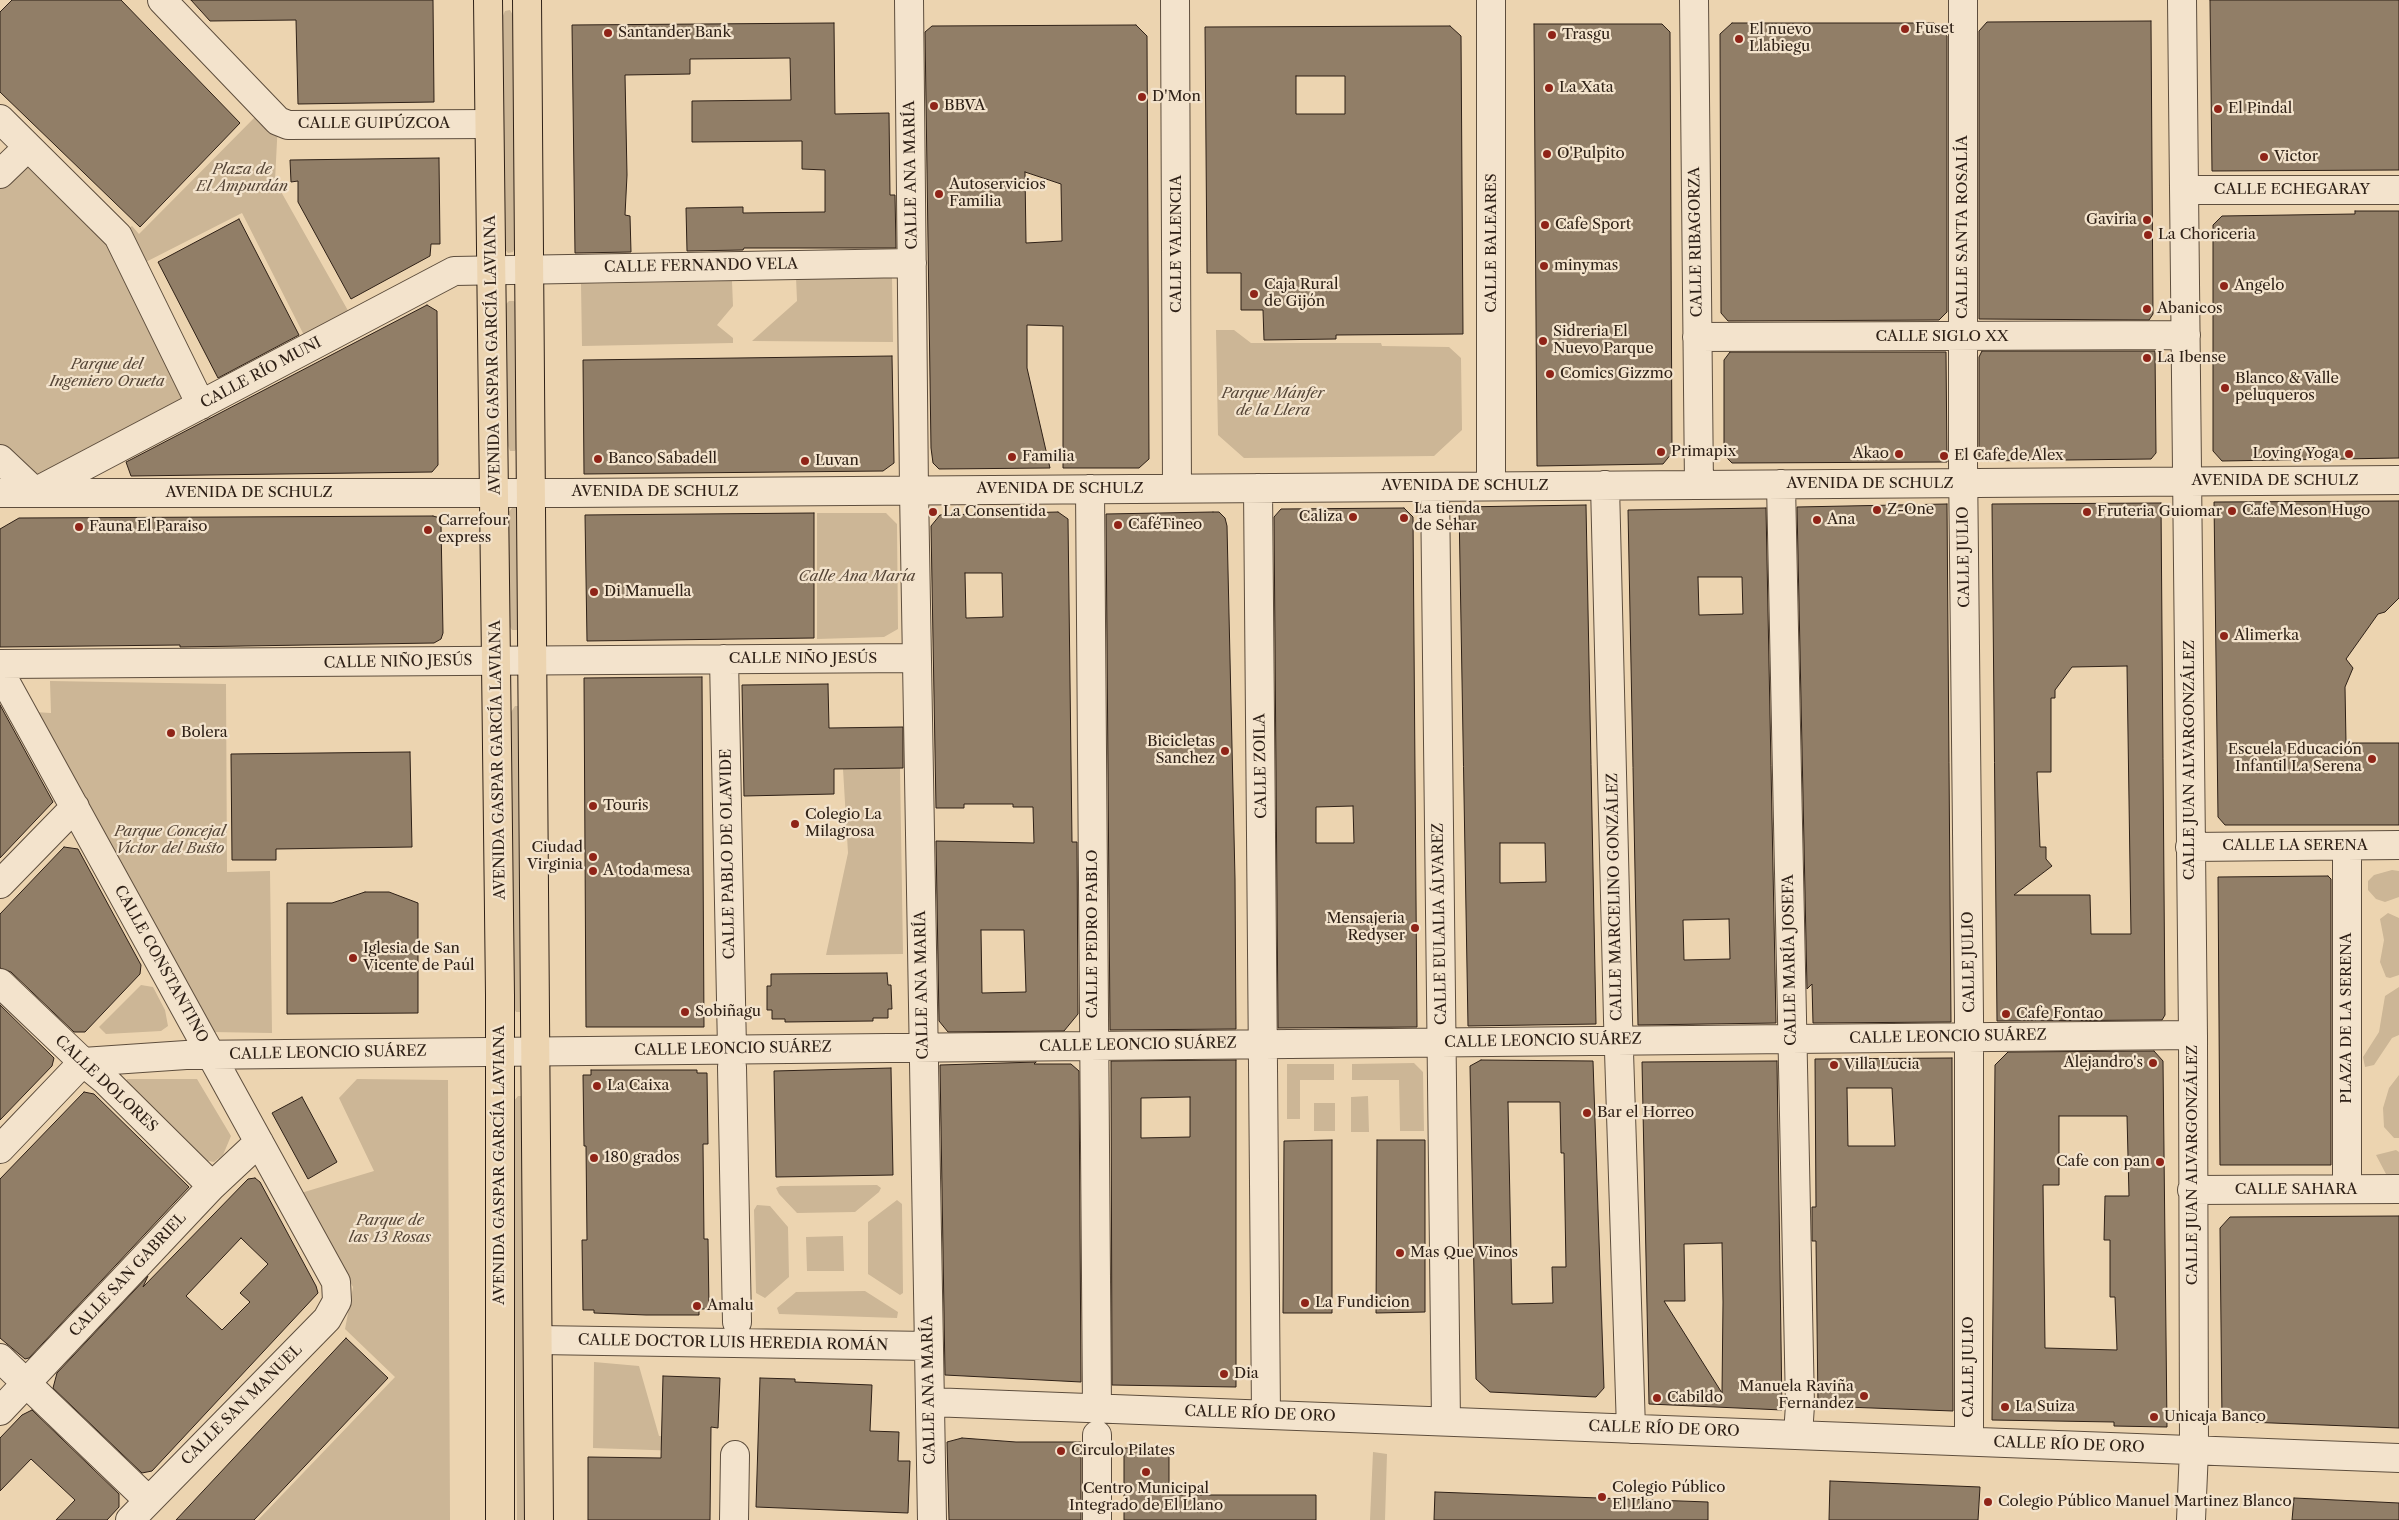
<!DOCTYPE html>
<meta charset="utf-8">
<style>
body{margin:0}
canvas{display:block;background:#ecd4b0}
</style>
<canvas width="2399" height="1520"></canvas>
<script>
const g = document.querySelector('canvas').getContext('2d');
g.lineJoin = 'round';
function fillPath(path, color) { g.fillStyle = color; g.fill(path, 'evenodd'); }
const poly = rows => new Path2D(rows.map(r => 'M' + r).join(''));
function strokePath(path, color, width, dash) { g.strokeStyle = color; g.lineWidth = width; g.lineCap = dash ? 'butt' : 'round'; g.setLineDash(dash || []); g.stroke(path); }
function drawText(font, color, halo, rows, align = 'center') {
  g.font = font + ' "Libre Caslon Text",serif'; g.lineWidth = 4.5; g.setLineDash([]); g.textBaseline = 'middle'; g.strokeStyle = halo; g.fillStyle = color; for (const [text, x, y, turn = 0] of rows) {
    g.save(); g.translate(x, y); g.rotate((+turn || 0) * Math.PI / 180); g.textAlign = isNaN(turn) ? turn : align; if (halo) g.strokeText(text, 0, 0); g.fillText(text, 0, 0); g.restore();
  }
}
fillPath(poly([
 [510,10,514,17,516,245,513,252,508,253,503,247,502,18,505,11],
 [264,108,278,121,275,181,355,323,310,347,242,213,134,268,201,405,35,492,0,459,0,174,28,147,118,236,132,226,139,234],
 [796,277,892,277,893,342,752,341,797,301],
 [732,281,733,306,717,325,733,338,733,343,582,346,581,284],
 [509,301,514,301,518,306,519,443,515,451,510,451,505,438,504,306],
 [1216,330,1234,330,1251,343,1381,343,1382,346,1449,347,1461,358,1462,430,1434,456,1244,458,1218,435],
 [512,508,518,508,521,624,517,630,512,630,509,625,507,514],
 [817,513,886,513,897,524,898,629,884,637,817,639],
 [50,681,226,684,227,872,270,871,272,1033,211,1032,34,712,51,713],
 [515,706,519,706,524,1005,520,1012,516,1012,513,1006,511,712],
 [900,768,903,954,826,955,848,853,843,769],
 [2392,870,2399,871,2399,897,2385,902,2376,899,2368,890,2368,881,2374,875],
 [2388,913,2399,918,2399,975,2390,978,2386,977,2380,962,2384,940,2380,919],
 [141,985,153,987,165,1010,168,1026,161,1031,106,1034,99,1027],
 [2399,987,2399,1035,2392,1038,2374,1065,2365,1067,2363,1057,2379,1032,2385,996],
 [1414,1063,1423,1072,1424,1131,1400,1131,1399,1080,1352,1080,1352,1064],
 [1287,1064,1334,1064,1334,1080,1300,1080,1300,1119,1287,1119],
 [2399,1075,2399,1138,2394,1138,2384,1127,2383,1108,2389,1088],
 [127,1079,197,1079,231,1136,223,1155,214,1162,203,1160,125,1083],
 [357,1079,448,1080,450,1520,258,1520,395,1377,345,1329,353,1287,301,1193,374,1171,339,1098],
 [518,1096,523,1096,528,1520,517,1520,513,1102],
 [1368,1096,1369,1132,1351,1132,1351,1097],
 [1314,1103,1335,1103,1335,1131,1314,1131],
 [2396,1150,2399,1152,2399,1174,2386,1174,2376,1155],
 [877,1185,881,1188,879,1192,855,1212,797,1213,779,1194,776,1188,780,1186],
 [897,1200,902,1204,903,1293,900,1295,868,1274,868,1222],
 [757,1205,770,1206,788,1227,789,1277,765,1298,756,1293,754,1210],
 [843,1236,844,1271,807,1271,806,1237],
 [865,1291,898,1312,897,1318,779,1314,777,1308,796,1292],
 [594,1362,639,1366,659,1436,708,1437,710,1452,593,1448],
 [1373,1452,1387,1454,1385,1520,1370,1520]
]), '#ccb696');
const building = poly([
 [12,0,121,0,240,123,140,227,0,92,0,12,12,0],
 [191,0,433,0,434,102,298,104,296,20,210,21,191,0],
 [2210,0,2399,0,2399,170,2212,171,2210,0],
 [2151,21,2153,314,2149,320,1979,319,1979,31,1987,22,2151,21],
 [834,23,835,114,889,113,890,195,895,195,896,248,744,248,743,250,687,251,686,208,743,207,743,213,825,212,825,170,802,169,802,141,692,142,692,101,791,100,790,58,690,59,690,74,625,75,627,175,625,215,630,216,631,252,575,253,572,25,834,23],
 [1732,23,1934,23,1947,36,1947,312,1939,320,1728,321,1721,313,1720,34,1732,23],
 [1534,24,1662,24,1670,32,1672,453,1663,464,1537,466,1534,24],
 [1136,25,1147,36,1149,459,1139,468,1063,468,1063,326,1027,325,1027,368,1050,468,939,469,933,463,931,448,925,32,932,26,1136,25],
 [1025,172,1061,184,1062,241,1026,243,1025,172],
 [1450,26,1461,36,1463,334,1336,335,1336,339,1264,340,1263,310,1241,310,1241,273,1207,273,1205,27,1450,26],
 [1296,76,1345,76,1345,114,1296,114,1296,76],
 [439,158,440,244,431,244,430,256,351,299,298,202,298,181,291,182,290,160,439,158],
 [2355,211,2399,211,2399,458,2222,461,2213,451,2213,225,2222,216,2355,214,2355,211],
 [239,219,299,335,218,378,158,262,239,219],
 [427,305,437,311,438,465,432,472,131,476,126,462,132,459,427,305],
 [1982,351,2155,351,2156,453,2151,459,1982,461,1979,458,1979,357,1982,351],
 [1730,352,1946,352,1947,462,1732,463,1724,455,1724,360,1730,352],
 [892,356,894,463,883,471,584,474,583,360,892,356],
 [2399,501,2399,598,2385,612,2378,614,2346,659,2353,668,2345,687,2346,743,2399,743,2399,825,2225,825,2218,817,2214,502,2399,501],
 [2161,503,2165,1015,2162,1020,1997,1021,1992,504,2161,503],
 [2127,666,2131,934,2091,934,2090,895,2014,895,2052,866,2046,859,2046,847,2040,847,2037,772,2051,772,2051,698,2055,698,2055,690,2072,667,2127,666],
 [1947,504,1951,1022,1813,1023,1812,984,1807,989,1797,507,1947,504],
 [1586,505,1596,1024,1468,1026,1459,507,1586,505],
 [1500,843,1545,843,1546,882,1500,883,1500,843],
 [1404,508,1413,517,1417,1027,1278,1028,1274,517,1281,509,1404,508],
 [1353,806,1354,843,1316,843,1316,807,1353,806],
 [1766,508,1776,1023,1638,1025,1628,510,1766,508],
 [1698,577,1742,577,1743,614,1699,615,1698,577],
 [1729,919,1730,959,1684,960,1683,920,1729,919],
 [1058,512,1068,519,1072,842,1077,842,1078,1014,1064,1031,948,1032,939,1021,936,841,1034,843,1033,807,1013,807,1013,804,964,804,964,808,936,808,931,526,940,515,1058,512],
 [965,573,1002,573,1003,617,966,618,965,573],
 [981,930,1024,930,1026,992,982,993,981,930],
 [1213,512,1219,512,1225,518,1227,526,1235,879,1236,1029,1110,1030,1106,514,1213,512],
 [814,513,814,638,587,641,585,515,814,513],
 [433,516,440,518,441,525,443,633,441,639,434,643,180,647,180,645,0,647,0,529,19,518,433,516],
 [702,677,704,1027,586,1027,584,678,702,677],
 [828,684,829,728,903,727,903,768,834,769,834,794,744,796,742,685,828,684],
 [0,705,53,802,0,858,0,705],
 [410,752,412,847,276,849,276,860,232,860,231,754,410,752],
 [64,847,78,849,141,965,140,974,85,1032,74,1032,11,972,0,968,0,914,64,847],
 [2328,876,2331,879,2331,1165,2220,1165,2218,877,2328,876],
 [365,892,389,892,418,903,418,1013,287,1014,287,903,332,903,365,892],
 [887,973,888,985,891,985,892,1009,888,1009,888,1018,873,1018,873,1021,785,1022,785,1019,772,1019,772,1010,767,1010,767,986,771,986,771,974,887,973],
 [0,1005,54,1058,52,1066,0,1120,0,1005],
 [2154,1051,2163,1061,2167,1427,2114,1426,2114,1422,1992,1420,1995,1065,2008,1052,2154,1051],
 [2059,1116,2127,1116,2129,1196,2105,1196,2104,1240,2110,1240,2110,1297,2115,1297,2117,1350,2045,1348,2043,1185,2059,1185,2059,1116],
 [1952,1058,1953,1411,1818,1406,1816,1241,1812,1241,1812,1207,1816,1207,1815,1059,1952,1058],
 [1847,1088,1892,1088,1895,1146,1848,1146,1847,1088],
 [1236,1060,1236,1387,1112,1385,1111,1061,1236,1060],
 [1190,1097,1190,1137,1141,1138,1141,1098,1190,1097],
 [1481,1060,1593,1061,1604,1388,1596,1397,1490,1392,1476,1379,1470,1066,1481,1060],
 [1508,1102,1560,1102,1561,1153,1564,1153,1566,1267,1552,1267,1553,1303,1512,1304,1508,1102],
 [1777,1061,1782,1410,1649,1404,1642,1062,1777,1061],
 [1722,1243,1723,1302,1722,1393,1664,1301,1685,1301,1684,1244,1722,1243],
 [1036,1062,1034,1064,1071,1064,1079,1071,1081,1382,945,1375,940,1065,1036,1062],
 [891,1068,893,1175,776,1177,774,1071,891,1068],
 [591,1070,697,1070,697,1073,707,1073,708,1144,703,1144,704,1239,708,1239,709,1309,699,1309,699,1315,646,1315,594,1313,594,1310,583,1310,582,1240,587,1240,586,1146,584,1146,583,1075,591,1075,591,1070],
 [84,1092,94,1094,189,1187,29,1358,25,1359,0,1338,0,1179,84,1092],
 [302,1097,337,1162,308,1179,272,1113,302,1097],
 [1332,1140,1332,1313,1283,1313,1284,1141,1332,1140],
 [1377,1140,1425,1140,1425,1312,1376,1313,1377,1140],
 [255,1178,260,1182,316,1286,318,1293,152,1471,142,1473,53,1388,57,1373,148,1276,143,1287,248,1179,255,1178],
 [241,1238,268,1264,240,1293,250,1302,222,1330,186,1296,241,1238],
 [2399,1216,2399,1428,2222,1421,2220,1228,2230,1217,2399,1216],
 [346,1338,388,1378,254,1520,176,1520,346,1338],
 [663,1376,720,1378,718,1428,711,1427,710,1520,588,1520,588,1457,661,1458,663,1376],
 [760,1378,795,1379,795,1382,872,1385,870,1431,899,1432,898,1461,910,1461,908,1513,756,1507,760,1378],
 [32,1410,119,1494,119,1507,107,1520,56,1520,75,1500,31,1459,0,1491,0,1438,22,1415,32,1410],
 [962,1438,1016,1442,1081,1442,1081,1520,949,1520,947,1442,962,1438],
 [1124,1448,1169,1448,1169,1495,1316,1495,1316,1520,1124,1520,1124,1448],
 [1830,1481,1980,1487,1978,1520,1829,1520,1830,1481],
 [1435,1492,1708,1502,1708,1520,1434,1520,1435,1492],
 [2294,1498,2399,1503,2399,1520,2292,1520,2294,1498]
]);
fillPath(building, '#917e67');
strokePath(building, '#2f2117', 1);
const minor = poly([
 [162,0,278,121,288,125,489,124],
 [909,0,914,490,932,1520],
 [1175,0,1177,488],
 [1694,0,1699,485],
 [1963,0,1963,463,1969,1016,1969,1441],
 [2182,0,2193,1035,2194,1450,2191,1520],
 [0,119,118,236,201,405],
 [0,174,28,147],
 [2185,190,2399,190],
 [1697,337,2186,335],
 [0,459,35,492,454,271,912,263],
 [1781,484,1800,1405,1798,1435],
 [1605,485,1618,1020,1631,1429],
 [1491,486,1491,0],
 [1435,487,1446,1421],
 [1258,488,1266,1414],
 [1090,489,1097,1408],
 [0,493,570,493,2399,480],
 [724,659,732,1049],
 [0,664,917,658],
 [0,672,336,1282,337,1301,327,1319,130,1520],
 [2190,847,2399,845],
 [0,884,75,807],
 [0,983,83,1062,106,1081,212,1186],
 [732,1067,737,1322],
 [0,1149,83,1062,186,1055,2193,1035],
 [2347,1189,2347,846],
 [2192,1190,2399,1189],
 [538,1340,929,1346],
 [0,1358,148,1500],
 [930,1402,2399,1458],
 [0,1411,212,1186,259,1142],
 [734,1520,735,1455],
 [1097,1520,1097,1435]
]);
const major = poly([
 [488,0,500,995,500,1520],
 [527,0,539,1520]
]);
strokePath(minor, '#5e4e3d', 30);
strokePath(major, '#2f2117', 30);
strokePath(minor, '#f3e3cc', 28);
strokePath(major, '#ecd4b0', 28);
for (const [x, y, r, color] of [
 [1905,29,5,"#8f2418"],
 [608,33,5,"#8f2418"],
 [1552,35,5,"#8f2418"],
 [1739,39,5,"#8f2418"],
 [1549,88,5,"#8f2418"],
 [1142,97,5,"#8f2418"],
 [934,106,5,"#8f2418"],
 [2218,109,5,"#8f2418"],
 [1547,154,5,"#8f2418"],
 [2264,157,5,"#8f2418"],
 [939,194,5,"#8f2418"],
 [2147,220,5,"#8f2418"],
 [1545,225,5,"#8f2418"],
 [2148,235,5,"#8f2418"],
 [1544,266,5,"#8f2418"],
 [2224,286,5,"#8f2418"],
 [1254,294,5,"#8f2418"],
 [2147,309,5,"#8f2418"],
 [1543,341,5,"#8f2418"],
 [2147,358,5,"#8f2418"],
 [1550,374,5,"#8f2418"],
 [2225,388,5,"#8f2418"],
 [1661,452,5,"#8f2418"],
 [1899,454,5,"#8f2418"],
 [2349,454,5,"#8f2418"],
 [1944,456,5,"#8f2418"],
 [1012,457,5,"#8f2418"],
 [598,459,5,"#8f2418"],
 [805,461,5,"#8f2418"],
 [1877,510,5,"#8f2418"],
 [2232,511,5,"#8f2418"],
 [933,512,5,"#8f2418"],
 [2087,512,5,"#8f2418"],
 [1353,517,5,"#8f2418"],
 [1404,518,5,"#8f2418"],
 [1817,520,5,"#8f2418"],
 [1118,525,5,"#8f2418"],
 [79,527,5,"#8f2418"],
 [428,530,5,"#8f2418"],
 [594,592,5,"#8f2418"],
 [2224,636,5,"#8f2418"],
 [171,733,5,"#8f2418"],
 [1225,751,5,"#8f2418"],
 [2372,759,5,"#8f2418"],
 [593,806,5,"#8f2418"],
 [795,824,5,"#8f2418"],
 [593,857,5,"#8f2418"],
 [593,871,5,"#8f2418"],
 [1415,928,5,"#8f2418"],
 [353,958,5,"#8f2418"],
 [685,1012,5,"#8f2418"],
 [2006,1014,5,"#8f2418"],
 [2153,1063,5,"#8f2418"],
 [1834,1065,5,"#8f2418"],
 [597,1086,5,"#8f2418"],
 [1587,1113,5,"#8f2418"],
 [594,1158,5,"#8f2418"],
 [2160,1162,5,"#8f2418"],
 [1400,1253,5,"#8f2418"],
 [1305,1303,5,"#8f2418"],
 [697,1306,5,"#8f2418"],
 [1224,1374,5,"#8f2418"],
 [1864,1396,5,"#8f2418"],
 [1657,1398,5,"#8f2418"],
 [2005,1407,5,"#8f2418"],
 [2154,1417,5,"#8f2418"],
 [1061,1451,5,"#8f2418"],
 [1146,1472,5,"#8f2418"],
 [1602,1497,5,"#8f2418"],
 [1988,1502,5,"#8f2418"]
]) { const dot = new Path2D(); dot.arc(x, y, r, 0, 2 * Math.PI); g.fillStyle = color; g.fill(dot); strokePath(dot, '#f3e3cc', 2); }
drawText('15px', '#2f2117', '#f3e3cc', [
 ["Fuset",1915,29],
 ["El nuevo",1749,30],
 ["Llabiegu",1749,47],
 ["Santander Bank",618,33],
 ["Trasgu",1562,35],
 ["La Xata",1559,88],
 ["D'Mon",1152,97],
 ["BBVA",944,106],
 ["El Pindal",2228,109],
 ["O'Pulpito",1557,154],
 ["Victor",2274,157],
 ["Autoservicios",949,185],
 ["Familia",949,202],
 ["Gaviria",2137,220,"right"],
 ["Cafe Sport",1555,225],
 ["La Choriceria",2158,235],
 ["minymas",1554,266],
 ["Caja Rural",1264,285],
 ["de Gijón",1264,302],
 ["Angelo",2234,286],
 ["Abanicos",2157,309],
 ["Sidreria El",1553,332],
 ["Nuevo Parque",1553,349],
 ["La Ibense",2157,358],
 ["Comics Gizzmo",1560,374],
 ["Blanco & Valle",2235,379],
 ["peluqueros",2235,396],
 ["Primapix",1671,452],
 ["Akao",1889,454,"right"],
 ["Loving Yoga",2339,454,"right"],
 ["El Cafe de Alex",1954,456],
 ["Familia",1022,457],
 ["Banco Sabadell",608,459],
 ["Luvan",815,461],
 ["La tienda",1414,509],
 ["de Sehar",1414,526],
 ["Z-One",1887,510],
 ["Cafe Meson Hugo",2242,511],
 ["La Consentida",943,512],
 ["Fruteria Guiomar",2097,512],
 ["Caliza",1343,517,"right"],
 ["Ana",1827,520],
 ["Carrefour",438,521],
 ["express",438,538],
 ["CaféTineo",1128,525],
 ["Fauna El Paraiso",89,527],
 ["Di Manuella",604,592],
 ["Alimerka",2234,636],
 ["Bolera",181,733],
 ["Bicicletas",1215,742,"right"],
 ["Sanchez",1215,759,"right"],
 ["Escuela Educación",2362,750,"right"],
 ["Infantil La Serena",2362,767,"right"],
 ["Touris",603,806],
 ["Colegio La",805,815],
 ["Milagrosa",805,832],
 ["Ciudad",583,848,"right"],
 ["Virginia",583,865,"right"],
 ["A toda mesa",603,871],
 ["Mensajeria",1405,919,"right"],
 ["Redyser",1405,936,"right"],
 ["Iglesia de San",363,949],
 ["Vicente de Paúl",363,966],
 ["Sobiñagu",695,1012],
 ["Cafe Fontao",2016,1014],
 ["Alejandro's",2143,1063,"right"],
 ["Villa Lucia",1844,1065],
 ["La Caixa",607,1086],
 ["Bar el Horreo",1597,1113],
 ["180 grados",604,1158],
 ["Cafe con pan",2150,1162,"right"],
 ["Mas Que Vinos",1410,1253],
 ["La Fundicion",1315,1303],
 ["Amalu",707,1306],
 ["Dia",1234,1374],
 ["Manuela Raviña",1854,1387,"right"],
 ["Fernandez",1854,1404,"right"],
 ["Cabildo",1667,1398],
 ["La Suiza",2015,1407],
 ["Unicaja Banco",2164,1417],
 ["Circulo Pilates",1071,1451],
 ["Colegio Público",1612,1488],
 ["El Llano",1612,1505],
 ["Centro Municipal",1146,1489,"center"],
 ["Integrado de El Llano",1146,1506,"center"],
 ["Colegio Público Manuel Martinez Blanco",1998,1502]
], 'left');
drawText('15px', '#2f2117', '#f3e3cc', [
 ["CALLE GUIPÚZCOA",374,124],
 ["CALLE ANA MARÍA",911,175,-91],
 ["CALLE ECHEGARAY",2292,190],
 ["CALLE SANTA ROSALÍA",1963,227,-90],
 ["CALLE RIBAGORZA",1696,242,-91],
 ["CALLE BALEARES",1492,243,-90],
 ["CALLE VALENCIA",1177,244,-90],
 ["CALLE FERNANDO VELA",701,266,-1],
 ["CALLE SIGLO XX",1942,337],
 ["AVENIDA GASPAR GARCÍA LAVIANA",493,355,-91],
 ["CALLE RÍO MUNI",261,373,-28],
 ["AVENIDA DE SCHULZ",2275,481],
 ["AVENIDA DE SCHULZ",1870,484],
 ["AVENIDA DE SCHULZ",1465,486],
 ["AVENIDA DE SCHULZ",1060,489],
 ["AVENIDA DE SCHULZ",655,492],
 ["AVENIDA DE SCHULZ",249,493],
 ["CALLE JULIO",1964,557,-91],
 ["CALLE NIÑO JESÚS",803,659],
 ["CALLE NIÑO JESÚS",398,662,-1],
 ["AVENIDA GASPAR GARCÍA LAVIANA",498,760,-91],
 ["CALLE JUAN ALVARGONZÁLEZ",2190,760,-90],
 ["CALLE ZOILA",1261,766,-91],
 ["CALLE LA SERENA",2295,846],
 ["CALLE PABLO DE OLAVIDE",728,854,-91],
 ["CALLE MARCELINO GONZÁLEZ",1615,897,-91],
 ["CALLE EULALIA ÁLVAREZ",1440,924,-91],
 ["CALLE PEDRO PABLO",1093,934,-90],
 ["CALLE MARÍA JOSEFA",1790,960,-91],
 ["CALLE JULIO",1969,962,-91],
 ["CALLE CONSTANTINO",161,964,61],
 ["CALLE ANA MARÍA",922,985,-91],
 ["PLAZA DE LA SERENA",2347,1018,-90],
 ["CALLE LEONCIO SUÁREZ",1948,1037,-1],
 ["CALLE LEONCIO SUÁREZ",1543,1041,-1],
 ["CALLE LEONCIO SUÁREZ",1138,1045,-1],
 ["CALLE LEONCIO SUÁREZ",733,1049,-1],
 ["CALLE LEONCIO SUÁREZ",328,1053,-1],
 ["CALLE DOLORES",106,1084,43],
 ["AVENIDA GASPAR GARCÍA LAVIANA",500,1165,-90],
 ["CALLE JUAN ALVARGONZÁLEZ",2193,1165,-90],
 ["CALLE SAHARA",2296,1190],
 ["CALLE SAN GABRIEL",128,1275,-47],
 ["CALLE DOCTOR LUIS HEREDIA ROMÁN",733,1343,1],
 ["CALLE JULIO",1969,1367,-90],
 ["CALLE ANA MARÍA",929,1390,-91],
 ["CALLE SAN MANUEL",242,1405,-45],
 ["CALLE RÍO DE ORO",1260,1414,2],
 ["CALLE RÍO DE ORO",1664,1429,2],
 ["CALLE RÍO DE ORO",2069,1445,2]
]);
drawText('italic 15px', '#564637', '#f3e3cc', [
 ["Plaza de",242,170],
 ["El Ampurdán",242,187],
 ["Parque del",107,365],
 ["Ingeniero Orueta",107,382],
 ["Parque Mánfer",1273,394],
 ["de la Llera",1273,411],
 ["Calle Ana María",857,577],
 ["Parque Concejal",170,832],
 ["Víctor del Busto",170,849],
 ["Parque de",390,1221],
 ["las 13 Rosas",390,1238]
]);
</script>
